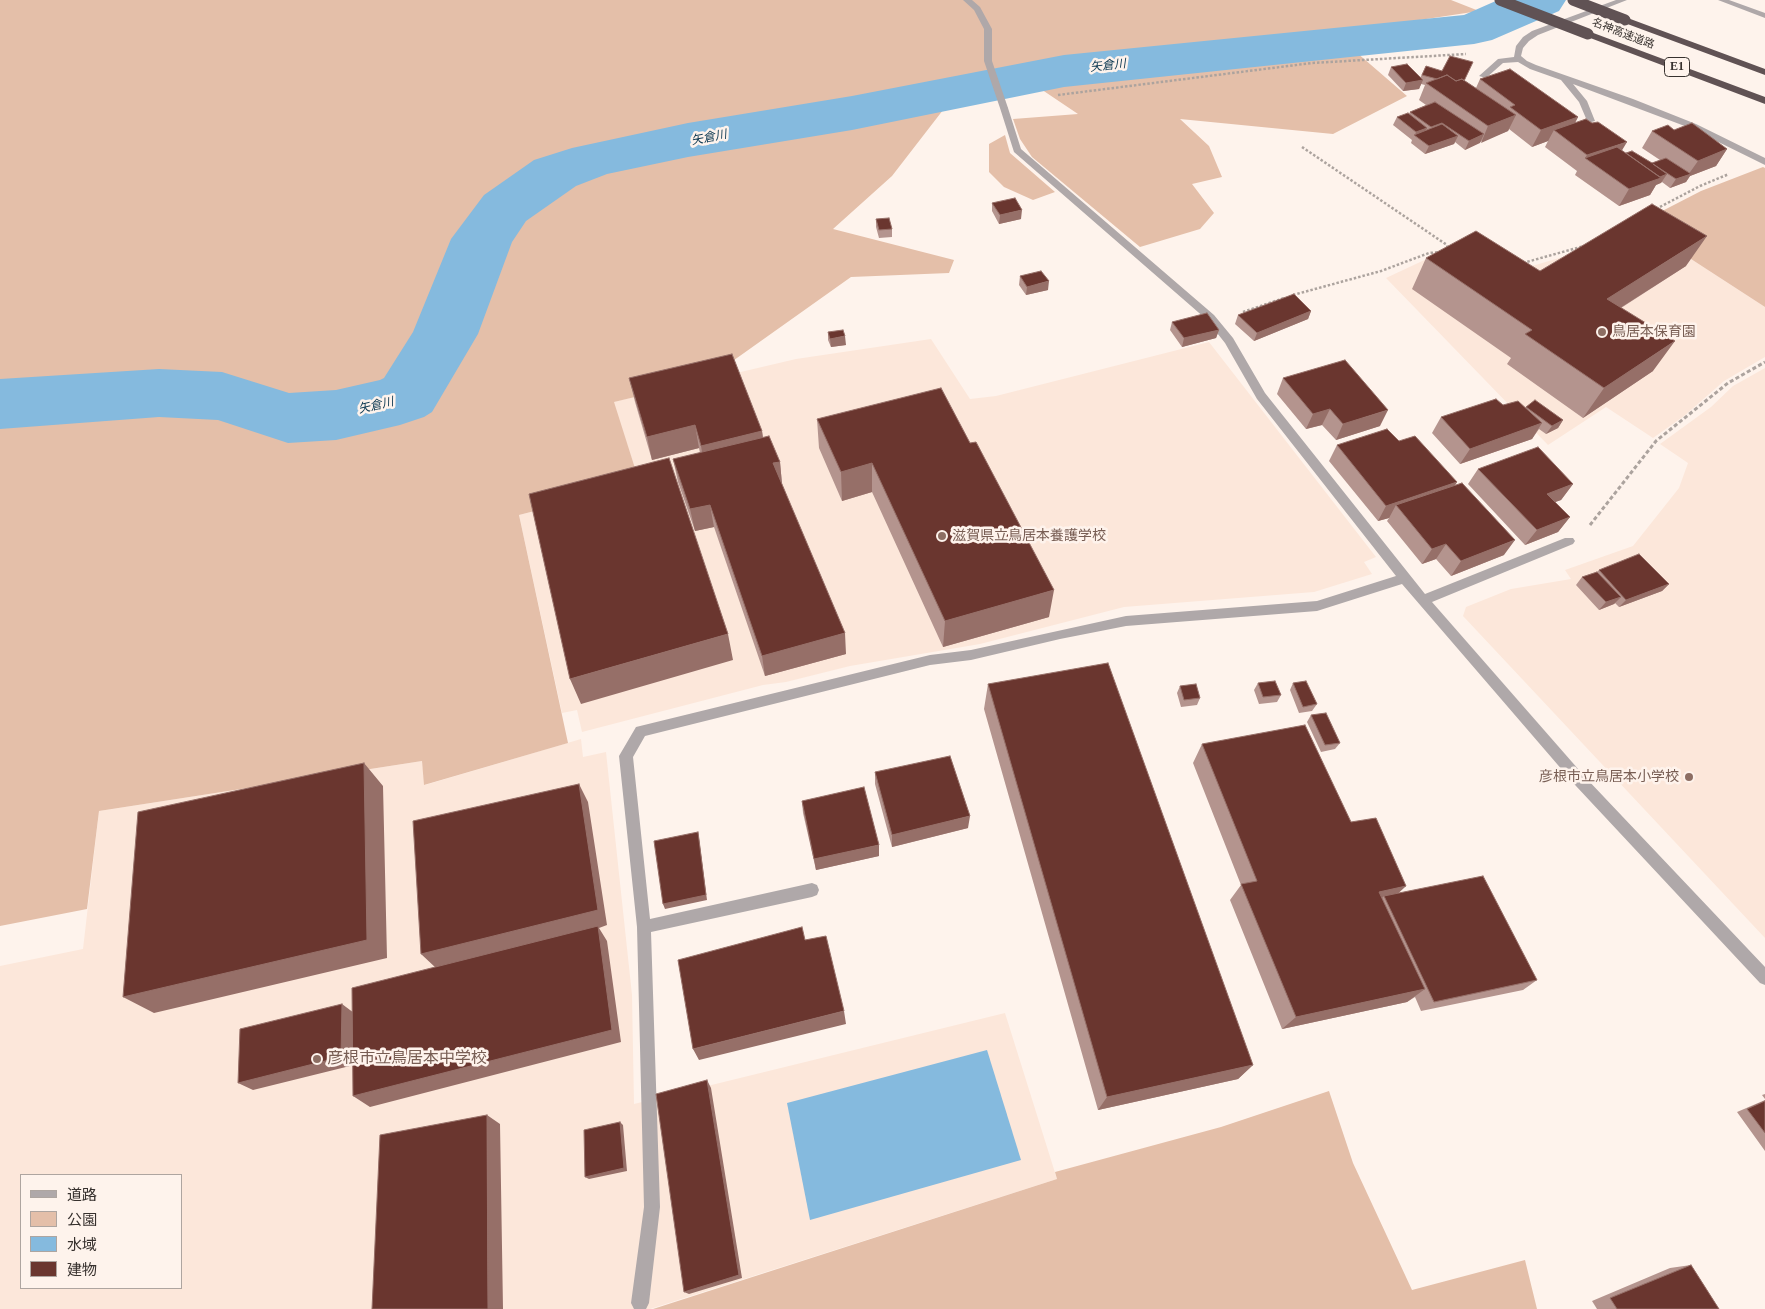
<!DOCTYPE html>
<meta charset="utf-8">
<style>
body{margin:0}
#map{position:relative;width:1765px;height:1309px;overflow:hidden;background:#fef3ec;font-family:"Times New Roman","Noto Sans JP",serif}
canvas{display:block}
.legend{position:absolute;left:20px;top:1174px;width:162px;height:115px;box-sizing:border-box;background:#fef3ec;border:1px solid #aea5a0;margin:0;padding:6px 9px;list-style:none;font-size:15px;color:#37312e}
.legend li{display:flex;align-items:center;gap:10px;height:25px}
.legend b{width:25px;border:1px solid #aea5a0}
</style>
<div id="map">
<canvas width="1765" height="1309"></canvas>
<ul class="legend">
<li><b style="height:6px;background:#afa8a9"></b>道路</li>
<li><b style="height:14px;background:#e4bfa9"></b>公園</li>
<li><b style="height:14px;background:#85bade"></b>水域</li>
<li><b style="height:14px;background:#6a362f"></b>建物</li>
</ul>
</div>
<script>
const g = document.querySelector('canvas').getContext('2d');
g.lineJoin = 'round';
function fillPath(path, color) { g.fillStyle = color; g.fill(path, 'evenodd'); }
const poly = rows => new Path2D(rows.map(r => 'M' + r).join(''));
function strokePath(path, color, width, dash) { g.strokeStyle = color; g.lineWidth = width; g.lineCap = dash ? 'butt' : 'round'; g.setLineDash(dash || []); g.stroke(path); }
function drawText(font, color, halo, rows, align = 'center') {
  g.font = font + ' "Times New Roman","Noto Sans JP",serif'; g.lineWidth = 5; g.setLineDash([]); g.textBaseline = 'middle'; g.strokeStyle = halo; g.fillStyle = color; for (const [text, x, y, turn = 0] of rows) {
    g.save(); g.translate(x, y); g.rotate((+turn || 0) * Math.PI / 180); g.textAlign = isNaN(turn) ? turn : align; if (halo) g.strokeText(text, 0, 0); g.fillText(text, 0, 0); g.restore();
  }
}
fillPath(poly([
 [1637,224,1765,307,1765,357,1724,381,1684,416,1653,438,1606,407,1548,445,1386,278,1433,256,1532,266,1617,241],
 [931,339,970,399,996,396,1209,342,1376,557,1364,562,1372,574,1314,592,1124,607,980,644,850,666,786,682,763,685,582,732,577,710,562,713,519,515,640,484,613,402,796,359],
 [1765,368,1765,938,1463,616,1466,607,1511,589,1571,579,1565,570,1633,546,1679,488,1688,463,1660,444,1711,407,1733,386],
 [581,739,583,757,606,752,632,995,634,1104,1005,1013,1057,1179,650,1309,0,1309,0,966,83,949,99,811,422,761,425,785],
 [21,1175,181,1175,181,1288,21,1288]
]), '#fce7da');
fillPath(poly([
 [0,0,1451,0,1479,11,1334,33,1407,96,1333,134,1180,119,1209,146,1222,177,1192,184,1214,213,1200,229,1140,247,1032,157,1020,139,1013,119,1078,114,1014,71,967,79,892,176,833,229,954,260,949,273,851,277,706,380,614,402,640,484,519,515,568,743,424,785,422,761,99,811,87,909,0,926],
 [1005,135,1010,153,1055,192,1033,200,1004,187,989,172,989,144],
 [1763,167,1765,168,1765,307,1637,224,1701,191],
 [1329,1091,1353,1163,1412,1290,1525,1260,1537,1309,653,1309,1057,1179,1055,1172,1221,1127]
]), '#e4bfa9');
fillPath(poly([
 [987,1050,1021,1160,810,1220,787,1103]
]), '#85bade');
fillPath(poly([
 [1498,0,1566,0,1559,11,1492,40,1474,44,1064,87,852,130,688,157,607,174,576,186,526,221,512,242,478,334,432,412,424,417,400,425,336,440,288,443,218,420,159,417,0,429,0,379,159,369,222,372,289,393,336,390,380,380,384,378,413,332,451,239,484,195,534,160,572,148,688,123,852,96,1064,55,1464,15,1498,0]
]), '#85bade');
strokePath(poly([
 [1058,95,1312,63,1466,54],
 [1302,147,1447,245,1448,250],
 [1656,209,1700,186,1729,174],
 [1523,263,1584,246],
 [1293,295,1381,271,1429,253,1440,252],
 [1243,312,1284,298]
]), '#aca39e', 2.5, [2.5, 2]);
strokePath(poly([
 [1590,525,1656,441,1728,383,1765,362]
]), '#aca39e', 3, [4, 2.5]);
fillPath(poly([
 [963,0,972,0,980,7,992,29,992,61,1008,108,1007,110,1000,108,984,61,984,29,974,10,963,0]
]), '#afa8a9');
fillPath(poly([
 [1616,0,1627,0,1538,35,1529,41,1523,48,1521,56,1527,61,1536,65,1633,99,1696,124,1765,158,1765,165,1690,128,1573,84,1587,101,1595,121,1588,123,1579,102,1561,80,1530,69,1518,62,1503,63,1486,78,1479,76,1498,59,1514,57,1516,46,1523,37,1532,31,1616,0],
 [1718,0,1729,0,1765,13,1765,18,1718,0],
 [1004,105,1008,108,1021,149,1214,315,1233,338,1265,393,1425,594,1565,538,1573,538,1575,541,1573,544,1432,602,1586,778,1765,967,1765,985,1760,983,1576,786,1402,584,1317,611,1126,626,1060,639,971,660,930,665,645,736,633,757,650,919,812,883,817,885,819,890,817,895,812,897,651,932,660,1207,649,1303,646,1309,634,1309,631,1303,644,1207,637,927,619,756,636,727,930,655,971,650,1126,616,1317,601,1396,576,1257,399,1225,343,1206,319,1014,152,1000,108,1004,105]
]), '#afa8a9');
fillPath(poly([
 [1625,17,1765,69,1765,75,1622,22,1620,20,1625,17],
 [1588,31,1765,97,1765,104,1585,36,1585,32,1588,31]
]), '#605254');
strokePath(poly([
 [1500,0,1588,34],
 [1573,0,1625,20]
]), '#605254', 11);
fillPath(poly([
 [1426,66,1465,81,1476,88,1480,79,1578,117,1575,123,1626,153,1652,163,1660,160,1642,148,1652,131,1674,130,1727,149,1716,166,1690,176,1686,182,1670,188,1662,182,1656,185,1650,195,1619,206,1575,175,1577,171,1545,147,1548,141,1532,147,1509,129,1508,131,1480,142,1465,150,1455,142,1454,144,1425,154,1411,143,1412,140,1393,125,1397,117,1409,114,1410,112,1426,105,1419,100,1425,85,1421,84,1419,89,1403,91,1388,75,1391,67,1420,78],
 [992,203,1021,219,999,224,992,211],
 [876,219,892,229,892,237,879,238,876,227],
 [1426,258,1540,271,1686,266,1621,308,1653,371,1583,418,1507,364,1511,358,1412,289],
 [1020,276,1048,290,1026,295,1019,285],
 [1311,311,1308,319,1254,341,1235,324,1238,315],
 [1172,322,1219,330,1216,338,1182,347,1170,330],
 [828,332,846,345,831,347,828,340],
 [629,378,762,431,763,438,780,462,782,484,846,654,765,676,714,527,695,531,678,482,673,459,700,453,699,448,652,460,635,402],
 [1283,378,1380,426,1336,440,1322,425,1306,429,1277,394],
 [1503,405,1525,408,1526,407,1563,420,1558,428,1546,434,1539,429,1532,439,1460,464,1432,433,1441,417],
 [817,419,970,443,1049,617,943,647,872,492,842,501,819,448],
 [1399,441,1457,482,1455,485,1504,555,1451,576,1436,559,1422,564,1387,521,1389,518,1378,521,1329,461,1337,445],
 [1478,469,1573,484,1561,500,1555,502,1570,517,1558,532,1525,545,1468,484],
 [1599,570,1669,584,1662,591,1619,607,1615,603,1614,604,1599,610,1576,585,1582,577,1597,572],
 [1258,683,1281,695,1277,702,1259,704,1254,690],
 [1293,683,1317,704,1312,711,1299,713,1290,690],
 [988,684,1253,1065,1238,1079,1098,1110,984,709],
 [1180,686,1200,698,1197,705,1181,707,1177,693],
 [1311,715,1340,743,1335,749,1321,752,1307,722],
 [1202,744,1351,822,1406,886,1398,893,1537,980,1523,990,1421,1011,1415,997,1407,1002,1282,1029,1230,900,1241,885,1193,763],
 [875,772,968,828,892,847,875,784],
 [802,801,879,856,816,870,803,813],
 [1765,1094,1765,1099,1762,1095],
 [1765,1100,1765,1151,1737,1112],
 [1691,1265,1719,1309,1597,1309,1592,1301,1670,1268]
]), '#b4948e');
fillPath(poly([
 [1423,80,1419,89,1403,91,1406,83],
 [1516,115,1508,131,1481,143,1488,126],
 [1578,117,1569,134,1554,130,1548,141,1532,147,1541,130],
 [1427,128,1423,136,1415,135,1416,132],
 [1484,134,1480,143,1465,150,1469,141],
 [1458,136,1454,144,1425,154,1429,146],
 [1627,142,1618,157,1585,158,1587,155],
 [1727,149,1716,166,1690,176,1686,182,1670,188,1676,179,1688,175,1698,161],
 [1667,174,1661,183,1656,185,1650,195,1619,206,1629,189],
 [1022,210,1021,219,999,224,1000,215],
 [1707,236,1686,266,1587,329,1607,299],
 [1049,281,1048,290,1026,295,1027,287],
 [1311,311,1308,319,1254,341,1257,333],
 [1219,330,1216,338,1182,347,1184,338],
 [845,336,846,345,831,347,830,339],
 [1675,341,1653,371,1583,418,1604,388],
 [1330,409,1322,425,1306,429,1313,414],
 [1388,410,1380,426,1336,440,1343,424],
 [1563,420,1558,428,1546,434,1552,426],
 [1542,423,1532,439,1460,464,1470,449],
 [695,425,699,448,652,460,647,437],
 [762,431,765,453,705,469,701,446],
 [780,462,782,484,773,463],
 [872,463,872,492,842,501,841,472],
 [1457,482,1447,498,1396,505,1389,518,1378,521,1386,506],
 [1573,484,1561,500,1536,509,1547,494],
 [710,505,714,527,695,531,690,509],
 [1570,517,1558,532,1525,545,1537,530],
 [1515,540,1504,555,1451,576,1461,561],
 [1446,544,1436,559,1422,564,1432,549],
 [1669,584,1662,591,1619,607,1626,600],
 [1054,590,1049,617,943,647,945,621],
 [1621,597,1614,604,1599,610,1606,602],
 [845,633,846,654,765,676,762,656],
 [728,634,733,660,581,704,570,679],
 [364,763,383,786,387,958,154,1013,123,997],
 [579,784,588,802,607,925,599,928,607,941,621,1042,370,1107,353,1096,436,968,421,954],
 [970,816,968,828,892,847,892,835],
 [698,832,699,838,707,900,665,909,663,904],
 [879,845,879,856,816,870,814,859],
 [1406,886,1390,901,1384,896,1376,904,1379,892],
 [1425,989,1407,1002,1282,1029,1296,1017],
 [342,1004,354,1013,354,1065,253,1090,238,1083],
 [844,1011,846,1024,699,1060,693,1049],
 [1253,1065,1238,1079,1098,1110,1107,1097],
 [707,1080,711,1088,742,1278,689,1294,684,1292],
 [487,1115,500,1124,503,1309,488,1309],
 [620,1122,623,1125,627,1171,589,1179,585,1177]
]), '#966f68');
const building = poly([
 [1450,56,1473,62,1464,81,1462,79,1456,81,1447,75,1437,79,1422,75,1426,66,1442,71,1450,56],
 [1407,64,1423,80,1406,83,1391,67,1407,64],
 [1510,69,1578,117,1541,130,1510,107,1515,105,1480,79,1510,69],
 [1447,75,1456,81,1462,79,1516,115,1488,126,1426,83,1447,75],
 [1435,102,1484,134,1469,141,1442,123,1431,127,1410,112,1435,102],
 [1408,113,1427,128,1416,132,1397,117,1408,113],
 [1586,119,1592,123,1598,122,1627,142,1587,155,1554,130,1586,119],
 [1692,123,1727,149,1698,161,1652,131,1668,125,1674,130,1692,123],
 [1442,124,1458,136,1429,146,1414,135,1442,124],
 [1617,147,1661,178,1629,189,1585,158,1617,147],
 [1632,151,1652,163,1666,158,1691,174,1676,179,1653,164,1667,174,1660,177,1626,153,1632,151],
 [1015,198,1022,210,1000,215,992,203,1015,198],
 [1652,204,1707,236,1607,299,1675,341,1604,388,1525,334,1532,330,1426,258,1476,231,1540,271,1652,204],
 [889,218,892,229,879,230,876,219,889,218],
 [1041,271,1049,281,1027,287,1020,276,1041,271],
 [1294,294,1311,311,1257,333,1238,315,1294,294],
 [1207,313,1219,330,1184,338,1172,322,1207,313],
 [843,330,845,336,830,339,828,332,843,330],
 [732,354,762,431,701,446,695,425,647,437,629,378,732,354],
 [1345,360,1388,410,1343,424,1330,409,1313,414,1283,378,1345,360],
 [941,388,970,443,976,442,1054,590,945,621,872,463,841,472,817,419,941,388],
 [1496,399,1503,405,1518,401,1542,423,1470,449,1441,417,1496,399],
 [1535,400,1563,420,1552,426,1526,407,1535,400],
 [1387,429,1399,441,1415,436,1457,482,1386,506,1337,445,1387,429],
 [769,436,780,462,773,463,845,633,762,656,710,505,690,509,673,459,769,436],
 [1538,447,1573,484,1547,494,1570,517,1537,530,1478,469,1538,447],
 [669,458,728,634,570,679,529,494,669,458],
 [1462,483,1515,540,1461,561,1446,544,1432,549,1396,505,1462,483],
 [1639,554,1669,584,1626,600,1599,570,1639,554],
 [1597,572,1621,597,1606,602,1582,577,1597,572],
 [1108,663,1253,1065,1107,1097,988,684,1108,663],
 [1275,681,1281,695,1263,697,1258,683,1275,681],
 [1306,681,1317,704,1303,707,1293,683,1306,681],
 [1196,684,1200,698,1184,700,1180,686,1196,684],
 [1326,713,1340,743,1325,745,1311,715,1326,713],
 [1305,725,1351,822,1376,818,1406,886,1379,892,1425,989,1296,1017,1241,884,1257,881,1202,744,1305,725],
 [950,756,970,816,892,835,875,772,950,756],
 [364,763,367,940,123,997,138,812,364,763],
 [579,784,598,910,421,954,413,821,579,784],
 [864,787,879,845,814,859,802,801,864,787],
 [698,832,706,895,663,904,654,841,698,832],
 [1483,876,1537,980,1434,1002,1384,896,1483,876],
 [598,926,612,1030,353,1096,352,988,598,926],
 [802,927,805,940,826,936,844,1011,693,1049,678,960,802,927],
 [342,1004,341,1057,238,1083,240,1029,342,1004],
 [707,1080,739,1275,684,1292,656,1094,707,1080],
 [1765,1101,1765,1133,1747,1109,1765,1101],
 [487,1115,488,1309,372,1309,380,1135,487,1115],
 [620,1122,624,1168,585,1177,584,1130,620,1122],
 [1691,1265,1719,1309,1617,1309,1610,1298,1691,1265]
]);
fillPath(building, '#6a362f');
strokePath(building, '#966f68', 1);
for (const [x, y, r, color] of [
 [1602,332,5,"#8d6e63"],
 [942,536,5,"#8d6e63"],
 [1689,777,5,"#8d6e63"],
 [317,1059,5,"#8d6e63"]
]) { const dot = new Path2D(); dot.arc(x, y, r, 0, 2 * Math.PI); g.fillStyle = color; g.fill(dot); strokePath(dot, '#fef3ec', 2); }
drawText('11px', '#37312e', '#fef3ec', [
 ["名神高速道路",1623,34,21]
]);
drawText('italic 12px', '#0b3750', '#fef3ec', [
 ["矢倉川",1108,66,-6],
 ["矢倉川",709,138,-11],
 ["矢倉川",376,406,-13]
]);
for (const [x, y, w] of [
 [1677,67,25]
]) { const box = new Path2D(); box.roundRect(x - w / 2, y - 9.5, w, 19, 4); g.fillStyle = '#fef3ec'; g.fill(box); strokePath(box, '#37312e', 1); }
drawText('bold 12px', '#37312e', null, [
 ["E1",1677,67]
]);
drawText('14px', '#785e54', '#fef3ec', [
 ["鳥居本保育園",1612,332],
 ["滋賀県立鳥居本養護学校",952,536],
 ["彦根市立鳥居本小学校",1679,777,"right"]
], 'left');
drawText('16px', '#785e54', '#fef3ec', [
 ["彦根市立鳥居本中学校",327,1059]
], 'left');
</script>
